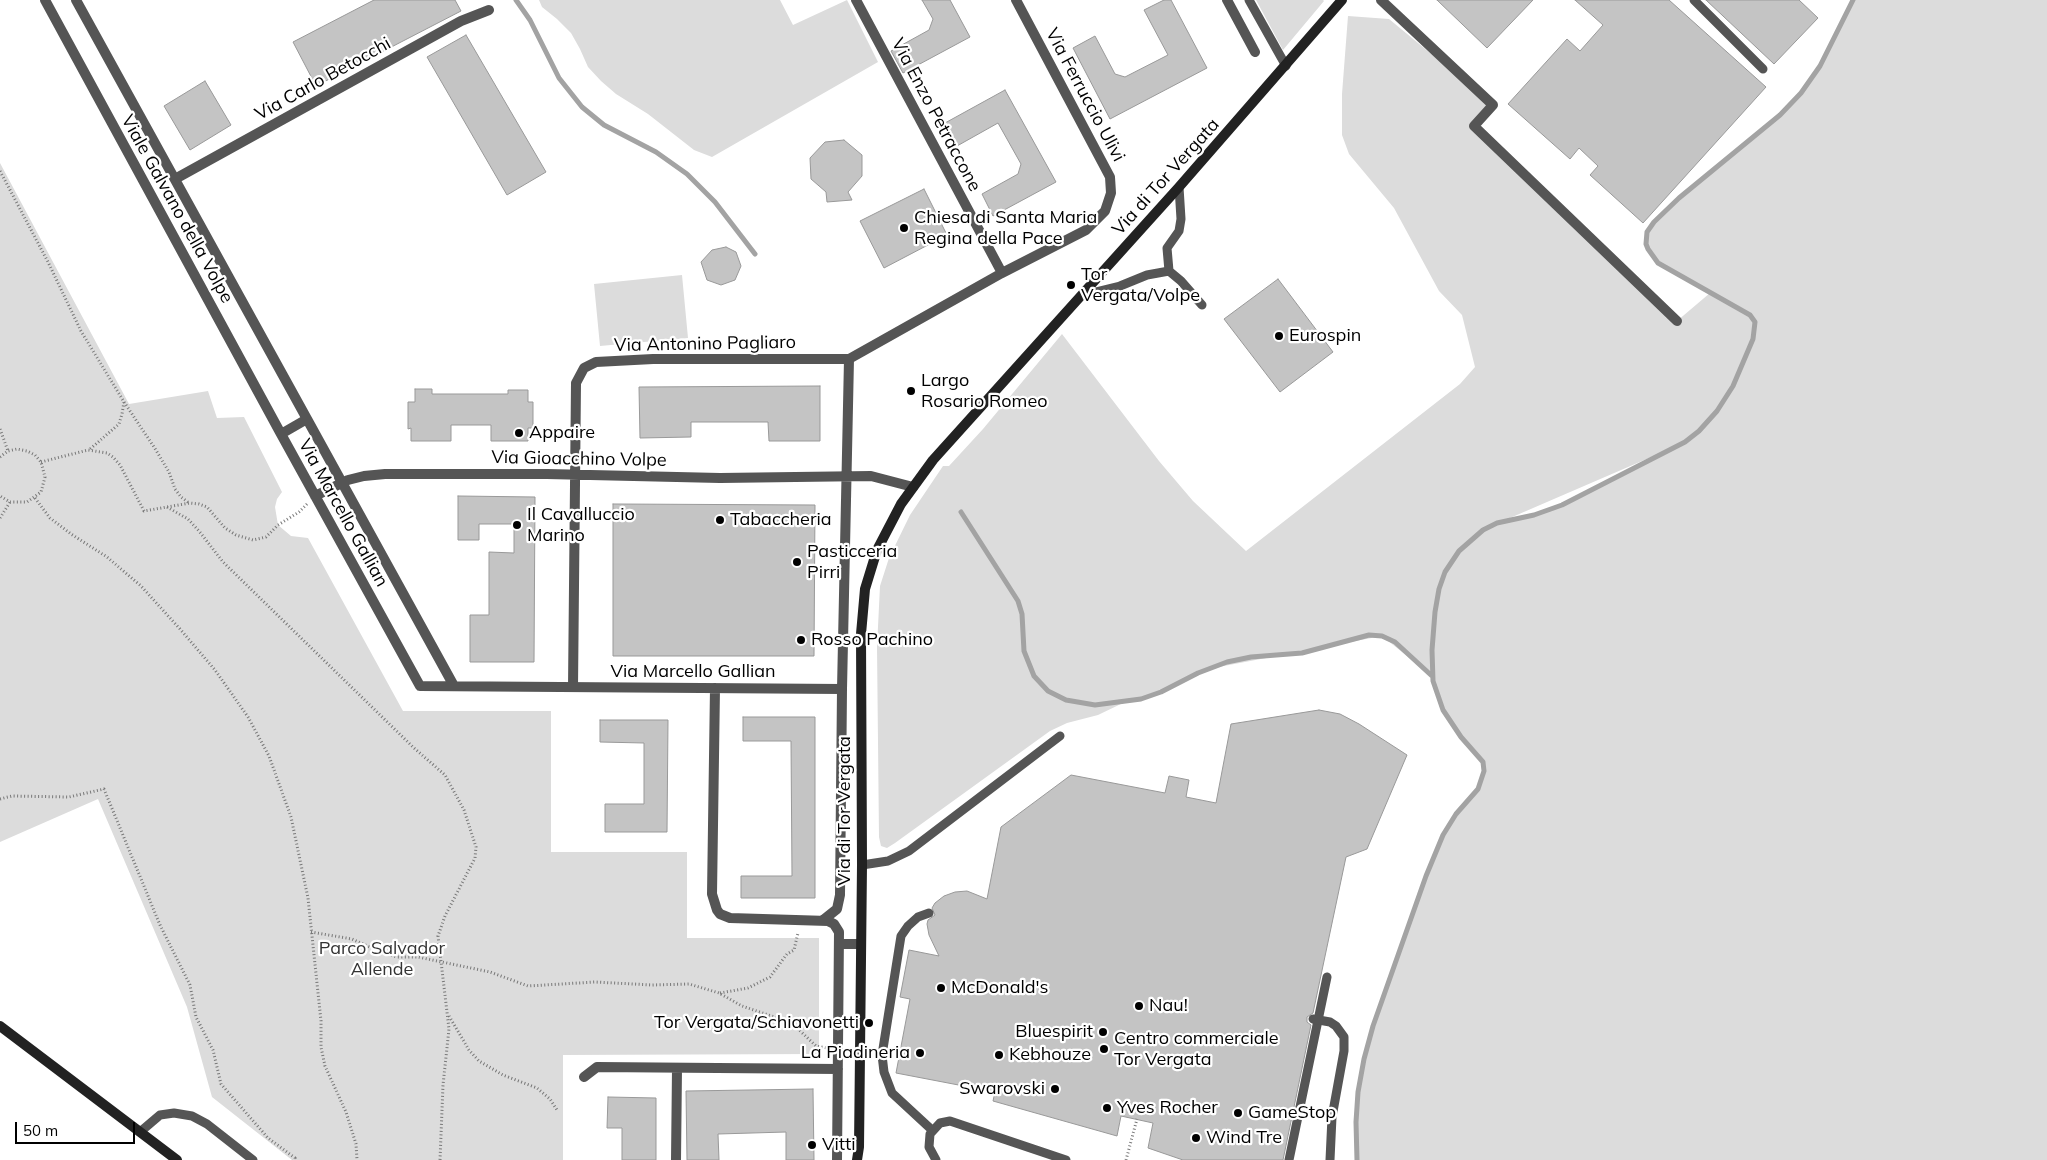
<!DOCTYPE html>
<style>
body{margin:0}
#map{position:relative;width:2047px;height:1160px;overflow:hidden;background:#fff;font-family:Mulish,sans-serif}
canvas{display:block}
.scale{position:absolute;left:15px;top:1122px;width:120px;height:22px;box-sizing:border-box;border:2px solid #000;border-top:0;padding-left:6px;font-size:15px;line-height:18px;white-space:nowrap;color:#000;-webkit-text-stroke:4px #fff;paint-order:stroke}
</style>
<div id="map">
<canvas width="2047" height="1160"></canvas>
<div class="scale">50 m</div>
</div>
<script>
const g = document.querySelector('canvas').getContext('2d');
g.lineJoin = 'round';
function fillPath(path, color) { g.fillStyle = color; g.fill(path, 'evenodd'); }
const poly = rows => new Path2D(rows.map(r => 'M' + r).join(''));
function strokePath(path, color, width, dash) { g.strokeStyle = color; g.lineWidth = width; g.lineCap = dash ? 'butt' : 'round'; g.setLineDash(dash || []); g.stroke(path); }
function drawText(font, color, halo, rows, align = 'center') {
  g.font = font + ' Mulish,sans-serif'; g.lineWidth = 4.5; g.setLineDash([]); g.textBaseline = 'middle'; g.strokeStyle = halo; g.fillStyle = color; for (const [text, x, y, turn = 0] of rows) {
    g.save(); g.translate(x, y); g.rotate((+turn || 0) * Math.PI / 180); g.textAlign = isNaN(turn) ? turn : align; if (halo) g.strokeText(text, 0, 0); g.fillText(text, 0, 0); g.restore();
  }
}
fillPath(poly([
 [539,0,780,0,793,25,847,0,878,62,712,157,694,150,648,114,616,94,601,81,588,67,580,49,571,33,557,19,542,7],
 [1256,0,1323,0,1324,1,1283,50],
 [1853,0,2047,0,2047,1160,1357,1160,1356,1122,1358,1092,1364,1059,1373,1026,1426,876,1443,835,1456,814,1478,789,1484,771,1483,762,1461,737,1443,710,1432,676,1382,636,1208,669,1161,692,1125,702,1098,715,1067,723,1050,731,895,843,887,848,881,846,879,837,877,647,880,586,889,558,910,515,943,466,949,466,983,429,1062,334,1159,461,1193,501,1246,551,1460,384,1475,367,1462,315,1439,291,1394,208,1349,154,1342,135,1342,94,1348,16,1389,19,1493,105,1474,126,1677,321,1710,293,1666,269,1654,259,1646,244,1647,232,1654,222,1679,198,1780,115,1801,93,1820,66],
 [1679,445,1562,505,1534,515,1503,521],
 [0,163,129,404,208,391,217,418,244,417,282,492,277,499,275,507,278,525,291,536,308,538,403,711,551,711,551,852,687,852,687,938,819,938,819,1054,563,1055,563,1160,292,1160,212,1097,187,1007,98,799,0,842],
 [682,275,688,338,600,346,594,284]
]), '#dcdcdc');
strokePath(poly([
 [516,0,530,20,559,78,582,107,604,125,656,152,687,174,715,202,755,254],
 [961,512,1018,601,1022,614,1024,651,1034,676,1048,691,1066,700,1095,705,1141,699,1161,692,1198,673,1227,662,1251,657,1302,653,1369,635,1382,636,1395,642,1432,676],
 [1357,1160,1356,1122,1358,1092,1364,1059,1373,1026,1426,876,1443,835,1456,814,1478,789,1484,771,1483,762,1461,737,1443,710,1433,681,1432,650,1435,612,1439,589,1445,572,1459,551,1483,530,1497,523,1534,515,1562,505,1685,442,1699,431,1717,411,1733,386,1753,339,1755,322,1750,315,1658,263,1648,249,1646,244,1647,232,1654,222,1679,198,1780,115,1801,93,1820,66,1853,0]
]), '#a3a3a3', 5);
const building = poly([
 [374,0,455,0,461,11,316,86,293,42,374,0],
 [922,0,950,0,970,37,903,73,891,51,929,30,933,19,922,0],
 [1164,0,1171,0,1207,68,1110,119,1073,48,1095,36,1115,74,1125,77,1168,55,1144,10,1164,0],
 [1437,0,1533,0,1487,48,1437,0],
 [1575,0,1669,0,1766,87,1643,223,1590,175,1598,166,1579,148,1570,159,1508,104,1567,39,1580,51,1603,25,1575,0],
 [1706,0,1799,0,1818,18,1774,64,1706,0],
 [466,35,546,172,507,195,427,57,466,35],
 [205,81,231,125,190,150,164,106,205,81],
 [1005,90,1056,182,993,216,982,194,1018,174,1021,164,998,123,957,146,945,123,1005,90],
 [844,140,862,155,862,176,848,192,852,200,827,202,826,192,811,179,810,158,825,142,844,140],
 [924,189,947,235,884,268,860,221,924,189],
 [726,247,736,252,741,266,735,280,721,285,707,280,701,262,712,250,726,247],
 [1278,279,1333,352,1280,392,1224,319,1278,279],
 [820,386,820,441,769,441,768,422,691,422,691,437,640,438,639,387,820,386],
 [415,389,432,389,432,394,508,394,508,390,528,390,528,402,533,402,533,428,528,428,528,441,491,441,491,425,451,425,451,441,411,441,411,428,408,429,408,402,415,402,415,389],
 [458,496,535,497,534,662,470,662,470,615,489,615,489,552,514,553,514,524,479,524,479,540,458,540,458,496],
 [613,504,815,505,814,656,613,656,613,504],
 [1319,710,1340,714,1359,724,1407,755,1367,849,1346,857,1313,1013,1307,1017,1307,1022,1311,1025,1283,1160,1183,1160,1148,1148,1153,1123,1121,1116,1117,1136,993,1101,995,1092,896,1073,910,999,900,997,909,950,939,956,929,935,927,924,928,920,935,915,932,908,935,903,944,896,955,892,967,891,987,899,1001,827,1071,775,1165,793,1169,776,1189,780,1186,797,1216,803,1231,724,1319,710],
 [743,717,815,717,815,898,741,898,741,876,792,876,791,741,743,741,743,717],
 [600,720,668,720,667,832,605,832,605,804,644,804,644,743,600,742,600,720],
 [813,1089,814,1160,786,1160,786,1132,718,1134,719,1160,687,1160,686,1091,813,1089],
 [608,1097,656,1098,656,1160,622,1160,622,1128,607,1128,608,1097]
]);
fillPath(building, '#c4c4c4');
strokePath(building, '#999', 1);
strokePath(poly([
 [0,171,48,262,81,331,124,402,122,414,119,424,89,450],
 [124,402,154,447,169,472,175,489,181,497,189,503],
 [0,429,8,451],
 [0,457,8,451,17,449,27,451,35,455,41,462,45,477,41,492,27,502,10,502,0,496],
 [41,462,88,450,107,453,113,457,120,465,144,511,190,503,199,504,207,507,225,528,236,535,253,540,266,537,278,525,299,512,307,504],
 [35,498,50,518,71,534,107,557,141,586,180,629,215,670,248,717,269,756,291,817,308,898,321,1021,321,1047,325,1066,346,1112,356,1144,357,1160],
 [167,507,188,519,199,531,223,562,414,748,445,775,464,810,476,847,475,858,445,916,438,936,449,1029,443,1085,440,1160],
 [0,518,10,502],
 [0,799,12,796,69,797,104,789,160,925,190,985,196,1017,213,1050,221,1084,268,1138,295,1158,293,1160],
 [311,932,352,939,383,953,397,957,418,957,490,972,528,986,595,982,652,985,689,984,719,993,742,1006,786,1021,794,1025,816,1046,827,1048],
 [720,993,748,988,770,977,787,954,794,950,798,933],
 [449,1016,469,1050,479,1061,503,1075,537,1088,550,1099,557,1110],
 [1126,1160,1137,1119]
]), '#777', 3, [1, 2.5]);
strokePath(poly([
 [1249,0,1286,66],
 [1694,0,1763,69],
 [1169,271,1167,248,1179,231,1181,219,1179,187],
 [1083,295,1120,286,1147,275,1169,271,1181,281,1202,305],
 [862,865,888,861,909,851,1060,736],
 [929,913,918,917,908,926,901,936,882,1055,884,1072,892,1093,932,1130],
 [140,1132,160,1115,174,1113,192,1116,207,1124,253,1160],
 [936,1160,929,1147,930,1134,940,1123,950,1121,1066,1160],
 [1289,1160,1327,977]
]), '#555', 9);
strokePath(poly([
 [45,0,281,434],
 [76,0,307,419],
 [856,0,1002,273],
 [1227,0,1255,52],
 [1381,0,1493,105,1474,126,1677,321],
 [175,179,461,21,489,10],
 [315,496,348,480,364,476,385,474,547,474,720,478,871,476,913,487],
 [454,686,307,419,281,434,420,686,842,689],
 [573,687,576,383,584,368,596,362,653,359,849,359,1002,273,1086,230,1105,211,1111,193,1110,177,1016,0],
 [715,688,712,894,717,910,720,914,730,918,828,921,834,924,839,932,837,1160],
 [822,921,837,909,840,895,842,689,849,359],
 [839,944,860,944],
 [584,1077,597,1067,838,1069],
 [676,1160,677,1069]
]), '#555', 10);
strokePath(poly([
 [0,1026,177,1160],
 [857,1160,859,1147,862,865,861,634,865,589,877,550,901,504,933,460,1179,187,1342,0]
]), '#222', 10);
strokePath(poly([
 [1313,1019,1330,1022,1336,1026,1344,1037,1344,1051,1332,1117,1330,1160]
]), '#555', 9);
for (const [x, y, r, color] of [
 [904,228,5,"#000"],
 [1071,285,5,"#000"],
 [1279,336,5,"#000"],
 [911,391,5,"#000"],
 [519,433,5,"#000"],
 [720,520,5,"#000"],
 [517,525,5,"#000"],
 [797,562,5,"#000"],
 [801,640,5,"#000"],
 [941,988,5,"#000"],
 [1139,1006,5,"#000"],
 [869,1023,5,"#000"],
 [1103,1032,5,"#000"],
 [1104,1049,5,"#000"],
 [920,1053,5,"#000"],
 [999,1055,5,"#000"],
 [1055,1089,5,"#000"],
 [1107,1108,5,"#000"],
 [1238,1113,5,"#000"],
 [1196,1138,5,"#000"],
 [812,1145,5,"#000"]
]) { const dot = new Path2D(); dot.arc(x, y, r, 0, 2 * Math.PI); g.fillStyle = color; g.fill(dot); strokePath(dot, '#fff', 2); }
drawText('18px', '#000', '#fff', [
 ["Via Carlo Betocchi",323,79,-29],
 ["Via Ferruccio Ulivi",1085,95,62],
 ["Via Enzo Petraccone",936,115,62],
 ["Via di Tor Vergata",1166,177,-48],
 ["Viale Galvano della Volpe",177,209,61],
 ["Via Antonino Pagliaro",705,344,-1],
 ["Via Gioacchino Volpe",579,459,1],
 ["Via Marcello Gallian",343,513,61],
 ["Via Marcello Gallian",693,672],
 ["Via di Tor Vergata",845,811,-90]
]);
drawText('18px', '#000', '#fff', [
 ["Chiesa di Santa Maria",914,218],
 ["Regina della Pace",914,239],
 ["Tor",1081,275],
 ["Vergata/Volpe",1081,296],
 ["Eurospin",1289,336],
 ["Largo",921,381],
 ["Rosario Romeo",921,402],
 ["Appaire",529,433],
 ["Il Cavalluccio",527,515],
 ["Marino",527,536],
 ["Tabaccheria",730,520],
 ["Pasticceria",807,552],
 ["Pirri",807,573],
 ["Rosso Pachino",811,640],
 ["McDonald's",951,988],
 ["Nau!",1149,1006],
 ["Tor Vergata/Schiavonetti",859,1023,"right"],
 ["Bluespirit",1093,1032,"right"],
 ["Centro commerciale",1114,1039],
 ["Tor Vergata",1114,1060],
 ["La Piadineria",910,1053,"right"],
 ["Kebhouze",1009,1055],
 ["Swarovski",1045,1089,"right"],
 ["Yves Rocher",1117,1108],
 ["GameStop",1248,1113],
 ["Wind Tre",1206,1138],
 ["Vitti",822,1145]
], 'left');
drawText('18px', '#333', '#fff', [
 ["Parco Salvador",382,949],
 ["Allende",382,970]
]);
</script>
